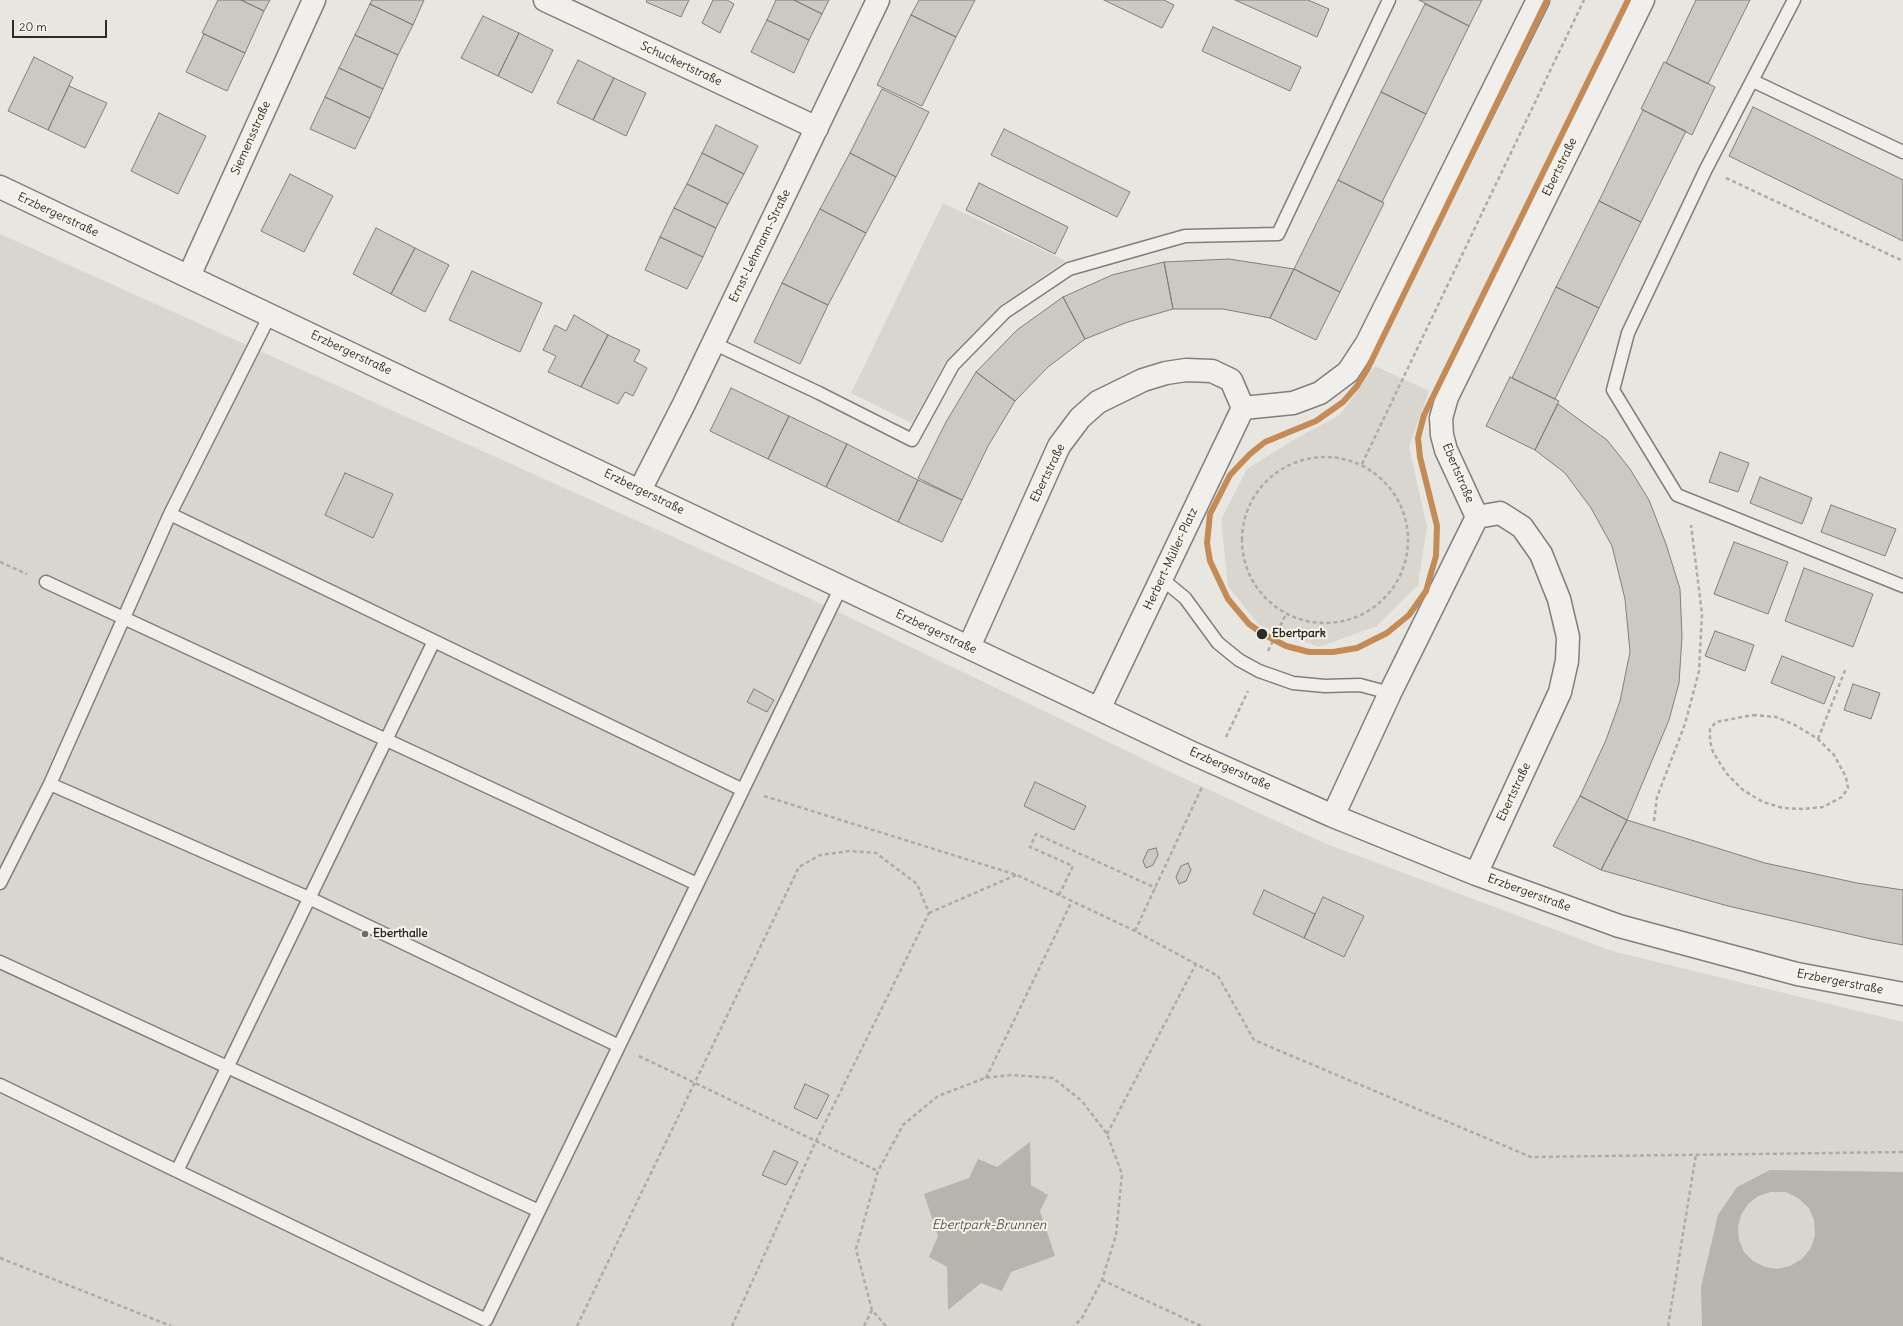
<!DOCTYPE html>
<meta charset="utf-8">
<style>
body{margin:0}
#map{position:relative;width:1903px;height:1326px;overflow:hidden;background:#e8e6e0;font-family:Delius,sans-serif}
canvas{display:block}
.scale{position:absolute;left:12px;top:20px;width:95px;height:18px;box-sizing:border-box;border:2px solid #2b2b2b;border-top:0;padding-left:5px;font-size:12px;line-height:14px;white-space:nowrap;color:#2b2b2b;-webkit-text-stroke:3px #f7f3e8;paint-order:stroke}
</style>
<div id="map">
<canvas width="1903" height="1326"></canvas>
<div class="scale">20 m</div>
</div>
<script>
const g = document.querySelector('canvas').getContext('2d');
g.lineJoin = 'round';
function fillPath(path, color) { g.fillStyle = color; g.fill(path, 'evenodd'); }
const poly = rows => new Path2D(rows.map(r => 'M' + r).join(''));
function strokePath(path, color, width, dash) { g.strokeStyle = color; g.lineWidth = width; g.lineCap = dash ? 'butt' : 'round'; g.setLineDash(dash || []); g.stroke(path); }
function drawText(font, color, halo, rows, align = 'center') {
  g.font = font + ' Delius,sans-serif'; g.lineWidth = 4; g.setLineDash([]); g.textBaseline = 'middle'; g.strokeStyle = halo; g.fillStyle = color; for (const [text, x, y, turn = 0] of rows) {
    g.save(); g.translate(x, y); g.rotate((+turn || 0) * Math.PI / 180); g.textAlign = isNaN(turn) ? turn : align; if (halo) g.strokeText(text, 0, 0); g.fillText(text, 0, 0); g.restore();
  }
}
fillPath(poly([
 [943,203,1066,261,1001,305,946,361,912,423,851,393],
 [0,234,811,599,1177,775,1324,843,1612,951,1903,1022,1903,1326,0,1326],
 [1375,366,1429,391,1409,447,1427,527,1418,585,1377,626,1319,647,1259,625,1228,586,1221,520,1247,469,1295,439,1340,415]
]), '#d8d6ce');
fillPath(poly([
 [1030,1142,1031,1185,1048,1195,1040,1211,1055,1256,1011,1272,1002,1291,981,1283,948,1310,947,1267,929,1257,938,1236,924,1194,969,1178,978,1159,997,1167],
 [1770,1170,1903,1172,1903,1326,1702,1326,1701,1287,1718,1215,1737,1187],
 [1771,1192,1786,1192,1798,1198,1809,1208,1814,1220,1815,1235,1811,1248,1802,1259,1790,1266,1777,1269,1765,1267,1753,1261,1744,1252,1739,1240,1738,1227,1741,1215,1748,1204,1758,1196]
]), '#b7b4ae');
const building = poly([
 [218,0,241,0,264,11,245,53,202,33,218,0],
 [241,0,270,0,264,11,241,0],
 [372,0,424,0,413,25,370,4,372,0],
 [647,0,689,0,681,17,646,2,647,0],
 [713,0,727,0,734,4,720,33,702,23,713,0],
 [776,0,794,0,822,14,809,40,767,20,776,0],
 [794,0,829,0,822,14,794,0],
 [919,0,975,0,956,37,911,15,919,0],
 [1104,0,1164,0,1174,5,1162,28,1104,0],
 [1235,0,1308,0,1329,9,1317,37,1235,0],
 [1419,0,1482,0,1469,26,1419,0],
 [1696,0,1750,0,1708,84,1666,63,1696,0],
 [370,4,413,25,398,55,355,35,370,4],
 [1425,4,1469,26,1426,114,1381,92,1425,4],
 [911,15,956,37,922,106,877,85,911,15],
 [483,16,519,33,498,76,461,58,483,16],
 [767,20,809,40,794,73,751,52,767,20],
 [1213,27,1301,67,1290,91,1202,51,1213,27],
 [519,33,553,50,532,93,498,76,519,33],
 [204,34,245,53,227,91,186,72,204,34],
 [355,35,398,55,383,89,339,68,355,35],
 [34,57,73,77,48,130,8,111,34,57],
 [578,60,614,78,593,120,557,103,578,60],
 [1664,62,1715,87,1692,135,1641,109,1664,62],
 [339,68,383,89,370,118,325,97,339,68],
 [614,78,646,93,626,136,593,120,614,78],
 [69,86,107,103,85,148,48,130,69,86],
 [882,89,929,112,896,177,850,153,882,89],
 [1381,92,1426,114,1382,202,1338,180,1381,92],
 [325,97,370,118,355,149,310,129,325,97],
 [1753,107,1903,180,1903,241,1729,156,1753,107],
 [1643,110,1686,131,1641,222,1599,201,1643,110],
 [159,113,206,136,178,194,131,171,159,113],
 [716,125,758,146,744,174,702,153,716,125],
 [1004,129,1130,192,1117,217,991,155,1004,129],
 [702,153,744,174,728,204,687,184,702,153],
 [850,153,896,177,866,233,820,209,850,153],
 [290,174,333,196,304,252,261,231,290,174],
 [1338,180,1384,203,1340,292,1294,269,1338,180],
 [979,183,1068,227,1055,254,966,210,979,183],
 [687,184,728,204,716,228,674,208,687,184],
 [1599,201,1641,222,1599,308,1556,287,1599,201],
 [674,208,716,228,703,257,660,237,674,208],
 [820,209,866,233,828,305,782,283,820,209],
 [376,228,415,248,391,294,353,274,376,228],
 [660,237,703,257,687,289,645,270,660,237],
 [415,248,449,265,425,312,391,294,415,248],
 [1229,259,1294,269,1270,318,1223,309,1173,309,1164,262,1229,259],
 [1164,262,1173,309,1128,322,1085,339,1063,297,1112,275,1164,262],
 [1294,269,1340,292,1316,340,1270,318,1294,269],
 [472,271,542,303,520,352,449,320,472,271],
 [782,283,828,305,800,364,754,342,782,283],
 [1556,287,1599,308,1555,399,1512,378,1556,287],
 [1063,297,1085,339,1048,367,1015,401,976,372,1017,330,1063,297],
 [574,315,608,335,581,387,548,372,556,356,543,350,555,325,566,331,574,315],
 [608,335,640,350,634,361,647,368,633,396,625,392,618,404,581,387,608,335],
 [976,372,1015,401,988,446,962,500,918,478,946,422,976,372],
 [1510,377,1559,401,1535,450,1486,426,1510,377],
 [731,388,789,416,768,459,710,431,731,388],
 [1558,404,1607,440,1630,469,1649,500,1666,544,1680,589,1682,637,1679,683,1669,720,1627,820,1580,796,1606,740,1620,701,1630,652,1625,599,1612,546,1591,508,1565,473,1535,450,1558,404],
 [789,416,847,444,826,487,768,459,789,416],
 [847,444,918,480,898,522,826,487,847,444],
 [1720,452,1749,463,1738,492,1709,482,1720,452],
 [345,473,393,494,373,538,325,515,345,473],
 [1760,477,1812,498,1802,524,1750,503,1760,477],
 [918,480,962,500,942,542,898,522,918,480],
 [1831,505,1896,529,1885,556,1821,532,1831,505],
 [1734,542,1788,562,1768,614,1714,594,1734,542],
 [1804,568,1873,594,1853,647,1785,621,1804,568],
 [1715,631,1754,645,1745,671,1705,656,1715,631],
 [1782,656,1835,677,1824,704,1771,683,1782,656],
 [1853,684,1880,693,1871,719,1844,710,1853,684],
 [754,689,774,700,767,712,747,702,754,689],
 [1035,782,1086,806,1074,830,1024,806,1035,782],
 [1580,796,1627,820,1601,870,1553,846,1580,796],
 [1627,820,1765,863,1857,883,1903,890,1903,945,1871,939,1728,906,1601,870,1627,820],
 [1156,848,1158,855,1153,865,1146,868,1143,861,1148,850,1156,848],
 [1188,863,1191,870,1186,881,1179,884,1176,877,1181,866,1188,863],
 [1264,890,1315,914,1304,938,1253,914,1264,890],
 [1323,897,1364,916,1344,957,1304,938,1323,897],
 [805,1084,829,1095,817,1119,794,1108,805,1084],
 [774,1151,798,1162,786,1185,762,1175,774,1151]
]);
fillPath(building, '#cac9c4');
strokePath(building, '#807f7c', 1);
const service = poly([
 [1794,0,1706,169,1628,333,1613,390,1677,495,1903,586],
 [1753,81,1903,152],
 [713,343,819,393,912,440,953,365,1005,312,1069,269,1185,236,1278,234,1389,0],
 [170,514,270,315],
 [1162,579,1185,598,1218,643,1239,660,1259,671,1293,683,1325,686,1360,685,1390,693],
 [46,582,697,884],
 [50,784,309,898,619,1046],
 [743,790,434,641,177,1171,486,1320,619,1046,841,587],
 [0,883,50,784,170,514,434,641],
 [0,962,539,1211],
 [0,1085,177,1171]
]);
const minor = poly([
 [545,0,817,128],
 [0,187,841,587,1192,753,1333,816,1476,874,1619,926,1797,974,1903,994],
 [189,276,314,0],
 [640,490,684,404,878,0],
 [969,647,1059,446,1080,418,1098,402,1143,380,1166,373,1186,370,1212,371,1231,380,1243,408,1293,403,1320,393,1348,372,1367,343,1538,0],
 [1099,709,1243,408],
 [1333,816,1390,693,1477,517],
 [1476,874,1560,692,1567,661,1568,637,1559,599,1541,554,1522,527,1500,513,1477,517,1446,450,1442,435,1441,418,1447,397,1643,0]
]);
strokePath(service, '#807f7c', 15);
strokePath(minor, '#807f7c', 25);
strokePath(poly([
 [1726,178,1903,261],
 '1242 540a83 83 0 1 1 166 0a83 83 0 1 1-166 0Z',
 [1362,464,1584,0],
 [0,562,27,574],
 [1268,651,1286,614],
 [1753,715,1776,717,1795,725,1818,739,1834,755,1846,777,1848,788,1842,797,1823,807,1802,809,1783,808,1763,802,1743,790,1726,773,1713,752,1710,741,1710,729,1716,722,1753,715],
 [1226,737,1248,691],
 [1818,739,1846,668],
 [764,796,1017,875,1135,931,1218,976,1254,1040,1531,1157,1903,1152],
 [1654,821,1657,797,1685,724,1699,671,1702,614,1691,525],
 [1059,895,1073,866,1030,847,1036,834,1156,888],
 [929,913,1016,875],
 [1135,931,1202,787],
 [639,1056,878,1171],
 [986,1078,1072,901],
 [1107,1134,1196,964],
 [0,1258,171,1326],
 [1102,1280,1201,1326],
 [577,1326,799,867,820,855,850,851,876,853,917,884,929,913,816,1141,732,1326],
 [864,1326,872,1310],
 [886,1326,872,1310,856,1249,878,1171,903,1125,938,1096,985,1078,1011,1075,1053,1078,1082,1101,1107,1134,1122,1174,1116,1235,1102,1280,1082,1318,1074,1326],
 [1668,1326,1696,1154]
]), '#acaba9', 2.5, [4, 3]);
strokePath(service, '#f0efeb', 12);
strokePath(minor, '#f0efeb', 22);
strokePath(poly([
 [1547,0,1367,370,1357,386,1343,402,1316,421,1265,442,1250,454,1230,475,1210,514,1207,543,1210,561,1228,599,1249,624,1263,634,1286,646,1309,652,1333,652,1357,648,1387,633,1409,615,1426,591,1436,556,1437,526,1420,457,1418,438,1424,415,1628,0]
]), '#c48b56', 6);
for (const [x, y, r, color] of [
 [1262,634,6,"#2b2b2b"],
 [365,934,4,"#6d6c6a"]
]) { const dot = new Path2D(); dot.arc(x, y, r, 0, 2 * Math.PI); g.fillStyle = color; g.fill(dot); strokePath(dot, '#f7f3e8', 1.5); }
drawText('12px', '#2b2b2b', '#f7f3e8', [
 ["Schuckertstraße",681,64,25],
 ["Siemensstraße",251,138,-66],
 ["Ebertstraße",1560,167,-64],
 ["Erzbergerstraße",58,215,25],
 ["Ernst-Lehmann-Straße",760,246,-64],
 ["Erzbergerstraße",351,353,25],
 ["Ebertstraße",1048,473,-64],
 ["Ebertstraße",1458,473,67],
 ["Erzbergerstraße",644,492,26],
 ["Herbert-Müller-Platz",1171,559,-65],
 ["Erzbergerstraße",936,632,25],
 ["Erzbergerstraße",1230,769,24],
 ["Ebertstraße",1514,792,-65],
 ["Erzbergerstraße",1529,893,20],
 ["Erzbergerstraße",1840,982,11]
]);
drawText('bold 12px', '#2b2b2b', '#f7f3e8', [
 ["Ebertpark",1272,634]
], 'left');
drawText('bold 12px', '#2b2b2b', '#f7f3e8', [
 ["Eberthalle",373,934]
], 'left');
drawText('italic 13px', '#555451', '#f7f3e8', [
 ["Ebertpark-Brunnen",989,1225]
]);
</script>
